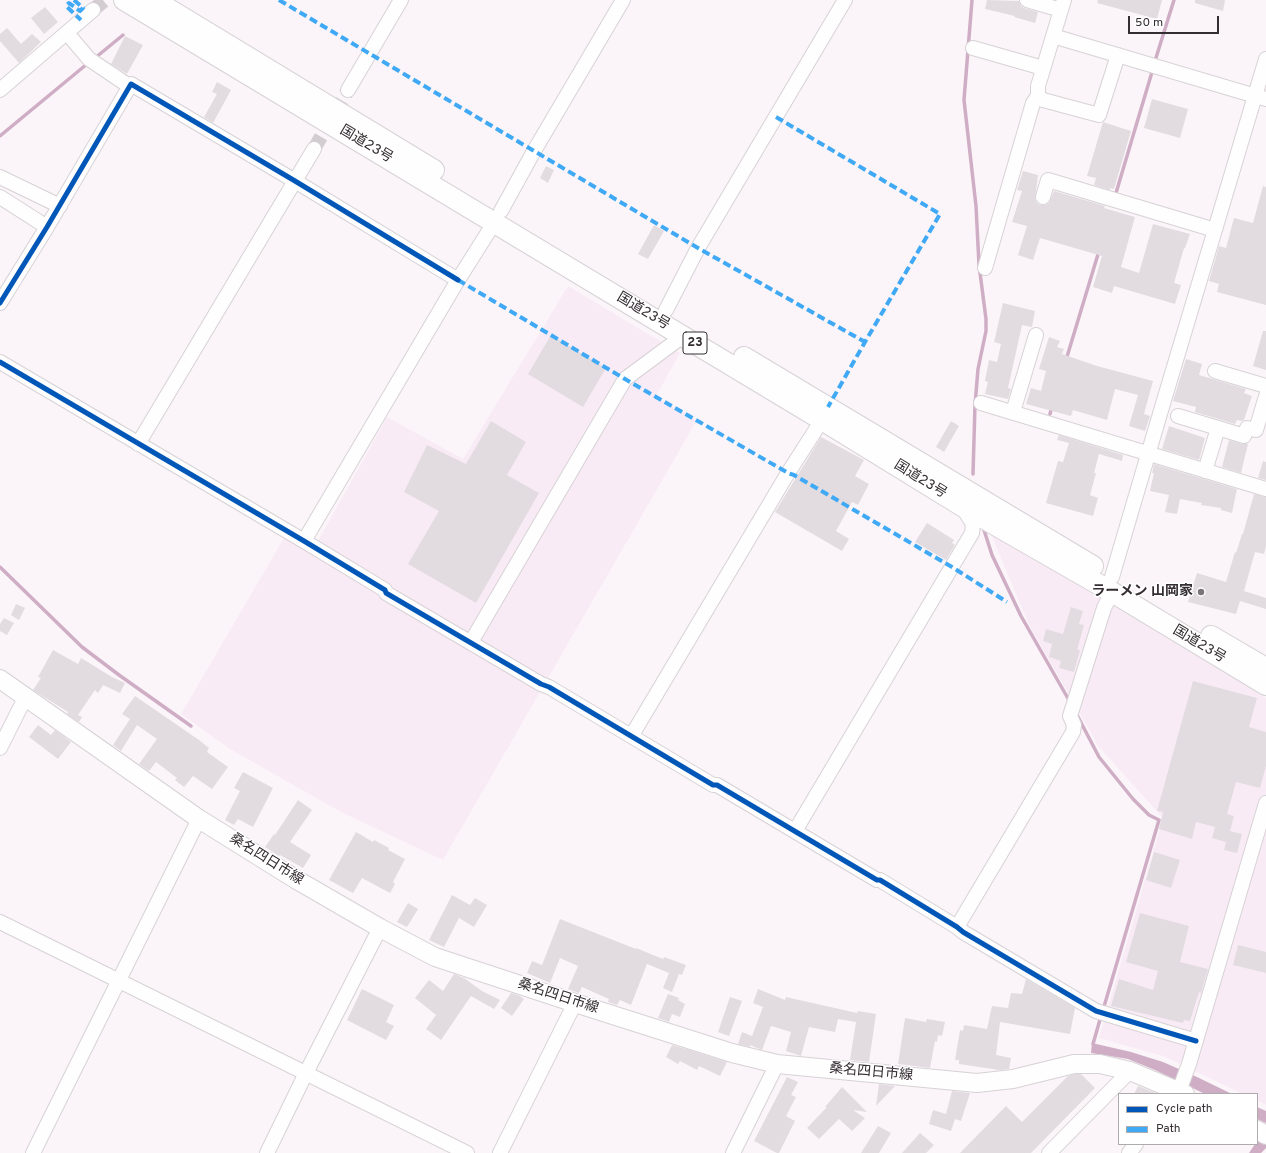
<!DOCTYPE html>
<meta charset="utf-8">
<style>
body{margin:0}
#map{position:relative;width:1266px;height:1153px;overflow:hidden;background:#fbf5f9;font-family:Overpass,sans-serif}
canvas{display:block}
.legend{position:absolute;left:1118px;top:1093px;width:140px;height:52px;box-sizing:border-box;background:#fff;border:1px solid #aeabad;margin:0;padding:5px 7px;list-style:none;font-size:12px;color:#342e32}
.legend li{display:flex;align-items:center;gap:8px;height:20px}
.legend b{width:20px;border:1px solid #aeabad}
.scale{position:absolute;left:1128px;top:16px;width:91px;height:18px;box-sizing:border-box;border:2px solid #342e32;border-top:0;padding-left:5px;font-size:12px;line-height:14px;white-space:nowrap;color:#342e32;-webkit-text-stroke:3px #fff;paint-order:stroke}
</style>
<div id="map">
<canvas width="1266" height="1153"></canvas>
<ul class="legend">
<li><b style="height:5px;background:#0057b8"></b>Cycle path</li>
<li><b style="height:5px;background:#3fa9f5"></b>Path</li>
</ul>
<div class="scale">50 m</div>
</div>
<script>
const g = document.querySelector('canvas').getContext('2d');
g.lineJoin = 'round';
function fillPath(path, color) { g.fillStyle = color; g.fill(path, 'evenodd'); }
const poly = rows => new Path2D(rows.map(r => 'M' + r).join(''));
function strokePath(path, color, width, dash) { g.strokeStyle = color; g.lineWidth = width; g.lineCap = dash ? 'butt' : 'round'; g.setLineDash(dash || []); g.stroke(path); }
function drawText(font, color, halo, rows, align = 'center') {
  g.font = font + ' Overpass,"Noto Sans JP",sans-serif'; g.lineWidth = 3; g.setLineDash([]); g.textBaseline = 'middle'; g.strokeStyle = halo; g.fillStyle = color; for (const [text, x, y, turn = 0] of rows) {
    g.save(); g.translate(x, y); g.rotate((+turn || 0) * Math.PI / 180); g.textAlign = isNaN(turn) ? turn : align; if (halo) g.strokeText(text, 0, 0); g.fillText(text, 0, 0); g.restore();
  }
}
fillPath(poly([
 [568,286,680,353,656,396,697,420,443,860,341,812,230,749,181,714,284,538,313,550,387,417,463,459],
 [990,532,1266,698,1266,1105,1257,1100,1257,1094,1243,1094,1163,1056,1099,1038,1163,818,1099,747,1029,625]
]), '#f9ebf5');
fillPath(poly([
 [1092,1043,1131,1052,1163,1062,1197,1077,1232,1094,1205,1094,1155,1070,1128,1059,1091,1053],
 [1257,1107,1266,1111,1266,1123,1257,1119],
 [1266,1127,1266,1148,1261,1153,1249,1153,1255,1144,1257,1144,1257,1141]
]), '#cfaec5');
strokePath(poly([
 [972,0,964,100,976,206,979,265,986,319,986,331,978,369,975,405,973,474],
 [95,58,123,35],
 [1155,61,1174,0],
 [0,136,87,64],
 [1116,193,1152,72],
 [1066,360,1099,251],
 [1050,414,1052,406],
 [984,530,992,555,1021,616,1070,702],
 [0,567,82,647,119,675,191,726],
 [1076,713,1099,757,1133,799,1149,815,1159,820,1103,1010],
 [1093,1044,1101,1016]
]), '#cfaec5', 3.5);
fillPath(poly([
 [987,0,1019,1,1021,6,1024,8,1038,12,1035,23,1014,17,1015,16,985,9],
 [1098,0,1162,0,1157,19,1097,3],
 [1195,0,1225,0,1223,11,1195,3],
 [45,7,58,22,44,34,31,18],
 [7,28,21,44,32,34,41,42,19,63,0,41,0,34],
 [125,36,143,45,127,74,111,64],
 [217,82,231,90,213,123,204,117,217,94,212,92],
 [1152,99,1188,109,1180,138,1144,128],
 [1103,122,1131,131,1114,189,1110,188,1110,190,1094,185,1096,178,1087,176],
 [546,166,554,170,548,183,540,178],
 [1023,171,1038,175,1035,199,1037,203,1040,205,1045,205,1049,203,1054,191,1105,206,1104,208,1135,217,1121,267,1139,273,1153,224,1190,234,1185,248,1184,248,1174,283,1181,285,1175,304,1114,286,1112,293,1093,287,1102,256,1040,238,1033,260,1018,255,1027,226,1012,222,1022,191,1017,190],
 [1263,186,1266,187,1266,305,1217,292,1219,284,1209,281,1219,246,1226,248,1234,218,1253,223],
 [654,225,664,231,648,259,638,254],
 [1003,303,1035,311,1032,327,1022,325,1008,388,1011,389,1008,399,985,394,988,382,985,381,989,360,997,362,1001,344,994,342],
 [1263,331,1266,331,1266,370,1253,366],
 [551,335,606,368,583,407,528,374],
 [1049,337,1060,341,1057,347,1064,349,1062,354,1097,366,1153,381,1144,414,1150,416,1145,431,1129,426,1138,395,1115,389,1107,420,1073,410,1071,416,1026,404,1031,388,1041,391,1046,371,1039,369],
 [1186,359,1202,364,1199,375,1246,389,1244,393,1252,396,1244,420,1242,421,1237,420,1235,424,1195,412,1196,407,1173,401],
 [491,421,526,442,507,475,539,493,476,603,408,564,439,511,404,492,427,445,466,464],
 [951,421,959,426,944,452,936,447],
 [1169,426,1205,438,1199,460,1162,449],
 [1059,435,1123,455,1122,461,1099,454,1094,473,1096,473,1090,495,1098,498,1093,516,1046,503,1058,461,1063,462,1069,443,1057,440],
 [821,437,864,460,855,476,869,484,858,505,852,502,836,531,849,539,842,551,775,512],
 [1229,440,1242,444,1248,444,1241,473,1222,467],
 [1263,461,1266,462,1266,480,1258,478],
 [1154,464,1237,489,1232,513,1221,510,1221,508,1201,505,1202,503,1180,499,1177,514,1165,512,1169,495,1150,491,1154,473,1152,473],
 [1254,494,1266,497,1266,546,1264,554,1255,552,1244,591,1266,598,1266,609,1240,601,1236,614,1188,602,1197,573,1226,582,1235,552,1236,553,1242,534,1243,534],
 [927,523,954,540,952,543,955,545,946,560,915,542],
 [16,604,25,608,19,620,11,615],
 [1071,607,1083,611,1079,624,1084,625,1077,650,1080,650,1074,672,1059,668,1061,661,1049,657,1052,644,1043,641,1046,629,1063,634],
 [4,618,14,623,7,635,0,631,0,624],
 [53,650,78,664,81,658,112,677,125,683,120,693,103,685,98,693,95,690,78,715,82,717,79,722,67,714,68,712,33,690,41,678,38,677],
 [1193,681,1257,698,1249,727,1266,732,1266,766,1260,788,1236,782,1227,814,1234,816,1230,831,1242,834,1237,853,1224,850,1226,842,1212,838,1215,827,1196,822,1192,839,1159,829,1163,812,1157,811],
 [135,696,199,740,209,748,207,752,228,767,212,789,193,776,184,787,175,780,177,778,156,762,149,771,139,764,157,739,137,725,121,751,113,745,130,719,122,714],
 [38,725,51,735,55,730,71,742,58,759,29,737],
 [243,772,273,788,253,827,238,819,234,825,225,820,240,791,234,788],
 [298,800,312,810,290,842,311,855,303,868,280,855,279,856,265,847,274,834,275,835],
 [356,832,373,842,374,840,389,848,388,850,405,859,393,882,395,884,390,893,362,878,353,893,329,880],
 [1154,852,1180,860,1171,888,1146,880],
 [452,895,470,905,475,898,487,905,474,927,459,918,444,947,429,940],
 [408,903,418,909,407,927,397,922],
 [1140,913,1189,926,1180,962,1208,969,1201,993,1199,992,1190,1021,1184,1020,1183,1023,1111,1006,1119,979,1153,990,1158,971,1126,962],
 [560,919,636,949,636,948,663,959,664,957,686,965,682,975,679,974,672,992,663,988,669,973,647,964,631,1005,620,1000,617,1005,608,1002,609,999,582,987,579,993,568,989,578,966,560,958,550,983,527,973,532,961,542,965],
 [1238,945,1266,952,1266,973,1233,965],
 [454,974,464,978,482,991,500,1000,494,1009,471,996,441,1040,426,1029,436,1015,415,998,429,980,443,991],
 [1026,979,1075,1008,1070,1034,1000,1022,996,1055,1011,1058,1009,1069,999,1070,959,1064,959,1060,955,1060,960,1030,963,1031,964,1025,987,1029,992,1006,1008,1008,1011,993,1022,994],
 [362,989,394,1005,386,1022,394,1026,386,1040,347,1020],
 [758,989,785,1000,786,997,857,1013,858,1011,876,1014,869,1062,850,1060,856,1022,838,1019,835,1032,809,1027,801,1056,786,1051,791,1032,771,1026,762,1050,750,1045,750,1047,738,1044,742,1032,752,1036,763,1007,753,1003],
 [511,993,520,996,524,999,512,1016,501,1008],
 [668,994,679,998,678,1000,685,1004,680,1017,672,1014,669,1022,658,1018],
 [730,997,742,1001,729,1036,718,1032],
 [905,1018,926,1022,927,1019,945,1022,942,1036,938,1035,937,1042,935,1041,930,1068,898,1064],
 [672,1045,686,1049,727,1062,720,1076,699,1066,697,1070,680,1061,678,1064,666,1057],
 [1075,1074,1081,1074,1095,1088,1031,1153,960,1153,1006,1106,1022,1122,1068,1076],
 [787,1077,798,1082,791,1095,796,1097,786,1116,795,1121,779,1153,777,1153,754,1141],
 [879,1084,895,1086,876,1106],
 [1138,1086,1158,1094,1134,1094],
 [842,1087,867,1112,853,1110,865,1118,852,1131,839,1119,819,1139,807,1128,827,1107,825,1107],
 [952,1091,970,1093,961,1121,955,1119,951,1131,929,1124,933,1110,946,1114],
 [878,1126,891,1133,879,1153,861,1153],
 [920,1133,934,1145,926,1153,902,1153]
]), '#e2dce0');
strokePath(poly([
 [93,10,105,0],
 [314,149,348,90]
]), '#d3cdd1', 14, [14, 7]);
const minor = poly([
 [1027,0,1061,10],
 [67,33,89,59,129,86],
 [1053,36,1266,99],
 [973,48,1043,68],
 [0,90,93,10],
 [348,90,401,0],
 [1038,96,1043,100,1099,115,1118,55],
 [0,177,60,206],
 [0,197,47,227],
 [1043,197,1048,180,1215,230],
 [501,211,534,151,623,0],
 [985,268,1033,103,1038,96,1038,86,1064,0],
 [0,303,47,227,131,84,295,181,458,280],
 [666,310,698,248,845,0],
 [0,362,304,541,385,590,386,593,541,684,549,687,713,785,717,785,877,880,880,880,957,927,963,932,1096,1011,1196,1041],
 [1215,371,1266,386],
 [981,403,1266,489],
 [1013,412,1036,335],
 [1178,416,1218,428],
 [138,444,314,149],
 [1205,471,1218,428,1244,436,1247,428,1256,430,1266,396],
 [304,541,458,280,494,223],
 [1112,577,1162,407,1266,59],
 [471,642,625,379,683,336],
 [632,735,788,473,822,420],
 [0,748,25,698],
 [795,831,972,533,973,524,963,508],
 [0,922,467,1153],
 [957,927,1073,732,1074,725,1070,716,1104,608,1112,592],
 [1177,1094,1179,1091,1189,1064,1266,803],
 [33,1153,199,819],
 [267,1153,306,1073,380,928],
 [500,1153,575,1003],
 [733,1153,777,1064],
 [1049,1153,1130,1071],
 [1129,1153,1136,1144]
]);
const major = poly([
 [0,679,199,819,297,880,380,928,435,957,575,1003,732,1053,777,1064,977,1083,1013,1079,1074,1064,1100,1064,1130,1071,1185,1094],
 [1257,1130,1266,1135]
]);
const highway = poly([
 [124,0,822,420,962,506,1112,592,1266,685],
 [154,0,434,170],
 [744,357,1093,566],
 [1211,636,1266,668]
]);
strokePath(minor, '#d7d2d5', 16);
strokePath(major, '#d7d2d5', 20);
strokePath(highway, '#d7d2d5', 22);
strokePath(minor, '#fefefe', 14);
strokePath(major, '#fefefe', 18);
strokePath(highway, '#fefefe', 20);
strokePath(poly([
 [74,0,83,8,80,11,69,3,66,6,81,20],
 [279,0,698,248,865,342],
 [776,117,940,214,865,342,828,407],
 [458,280,625,379,788,473,794,475,952,567,1007,602]
]), '#3fa9f5', 4, [8, 4]);
strokePath(poly([
 [0,303,47,227,131,84,295,181,458,280],
 [0,362,304,541,385,590,386,593,541,684,549,687,713,785,717,785,877,880,880,880,957,927,963,932,1096,1011,1196,1041]
]), '#0057b8', 5);
for (const [x, y, r, color] of [
 [1201,592,4,"#7a7478"]
]) { const dot = new Path2D(); dot.arc(x, y, r, 0, 2 * Math.PI); g.fillStyle = color; g.fill(dot); strokePath(dot, '#fff', 1.5); }
for (const [x, y, w] of [
 [695,343,24]
]) { const box = new Path2D(); box.roundRect(x - w / 2, y - 11, w, 22, 3); g.fillStyle = '#fff'; g.fill(box); strokePath(box, '#342e32', 1); }
drawText('bold 13px', '#342e32', null, [
 ["23",695,343]
]);
drawText('14px', '#342e32', '#fff', [
 ["国道23号",366,145,31],
 ["国道23号",643,312,31],
 ["国道23号",920,480,32],
 ["国道23号",1199,645,31],
 ["桑名四日市線",266,860,32],
 ["桑名四日市線",558,997,18],
 ["桑名四日市線",871,1073,5]
]);
drawText('bold 14px', '#342e32', '#fff', [
 ["ラーメン 山岡家",1193,592]
], 'right');
</script>
